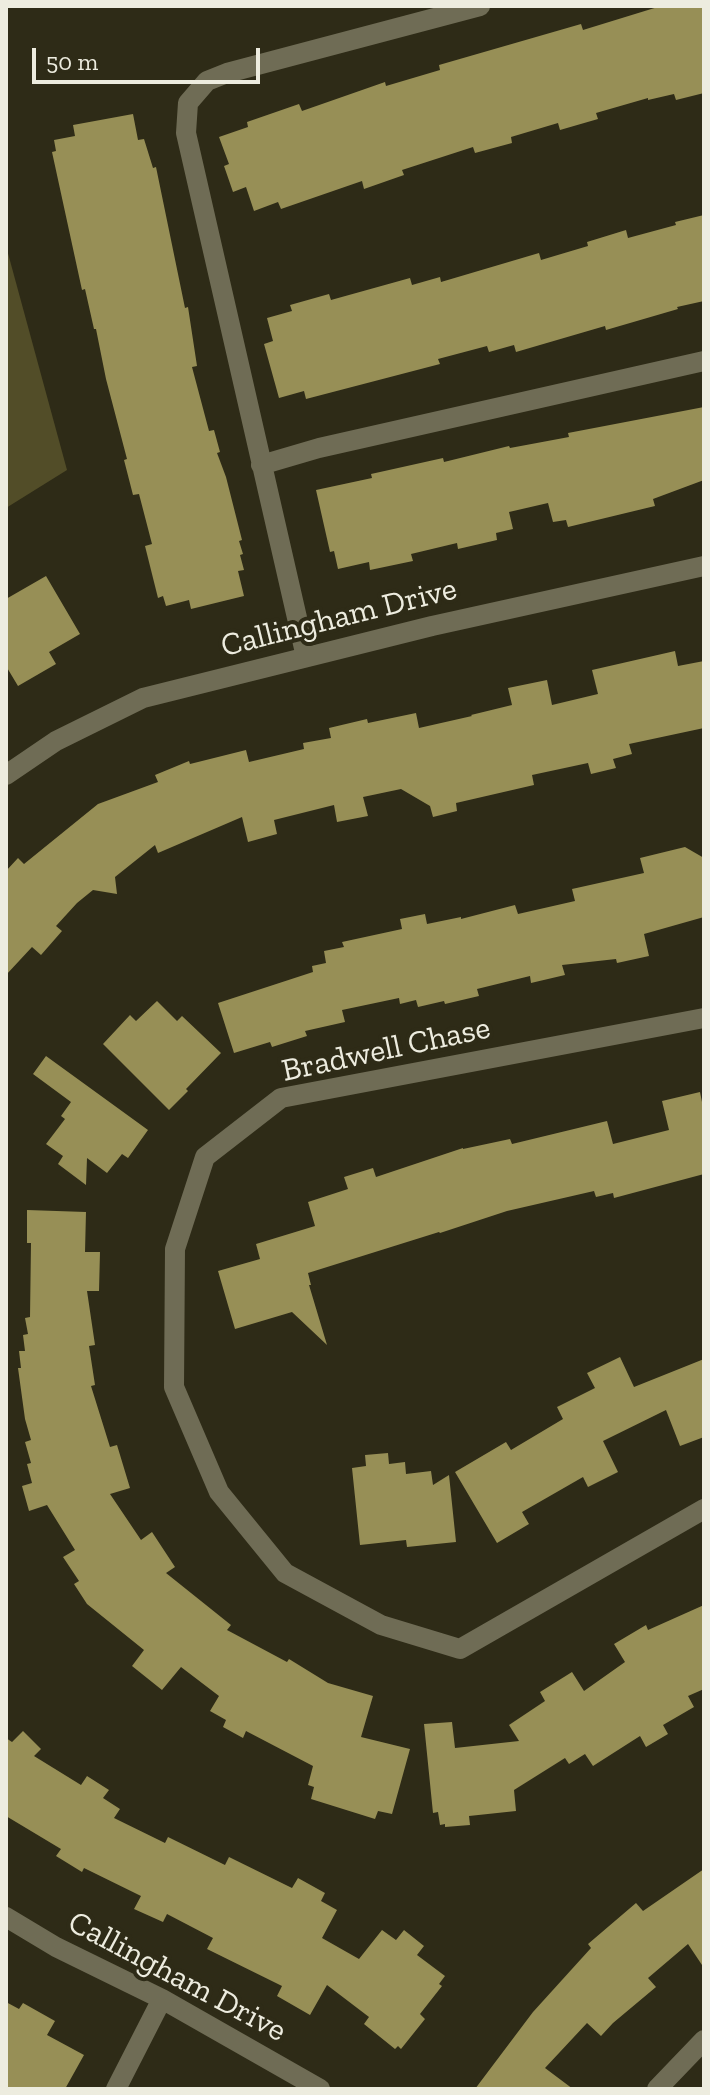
<!DOCTYPE html>
<style>
body{margin:0}
#map{position:relative;width:710px;height:2095px;overflow:hidden;background:#2e2b17;font-family:"Zilla Slab",serif}
canvas{display:block}
.frame{position:absolute;inset:0;border:8px solid #edecdf;pointer-events:none}
.scale{position:absolute;left:32px;top:48px;width:228px;height:36px;box-sizing:border-box;border:4px solid #edecdf;border-top:0;padding-left:10px;font-size:24px;line-height:28px;white-space:nowrap;color:#edecdf;-webkit-text-stroke:6px #2e2b17;paint-order:stroke}
</style>
<div id="map">
<canvas width="710" height="2095"></canvas>
<div class="frame"></div>
<div class="scale">50 m</div>
</div>
<script>
const g = document.querySelector('canvas').getContext('2d');
g.lineJoin = 'round';
function fillPath(path, color) { g.fillStyle = color; g.fill(path, 'evenodd'); }
const poly = rows => new Path2D(rows.map(r => 'M' + r).join(''));
function strokePath(path, color, width, dash) { g.strokeStyle = color; g.lineWidth = width; g.lineCap = dash ? 'butt' : 'round'; g.setLineDash(dash || []); g.stroke(path); }
function drawText(font, color, halo, rows, align = 'center') {
  g.font = font + ' "Zilla Slab",serif'; g.lineWidth = 8; g.setLineDash([]); g.textBaseline = 'middle'; g.strokeStyle = halo; g.fillStyle = color; for (const [text, x, y, turn = 0] of rows) {
    g.save(); g.translate(x, y); g.rotate((+turn || 0) * Math.PI / 180); g.textAlign = isNaN(turn) ? turn : align; if (halo) g.strokeText(text, 0, 0); g.fillText(text, 0, 0); g.restore();
  }
}
fillPath(poly([
 [6,246,67,470,6,508]
]), '#524d28');
fillPath(poly([
 [661,6,704,6,704,93,676,100,674,94,648,100,648,98,596,113,598,119,560,130,558,123,511,137,512,143,475,153,473,147,402,170,404,175,364,189,362,181,281,209,278,202,254,211,246,187,233,192,224,166,229,164,219,137,248,127,247,122,299,104,302,111,385,82,386,86,440,70,439,65,581,24,583,30],
 [133,114,138,140,144,139,153,168,156,167,185,308,188,307,197,366,192,367,209,431,214,430,220,452,217,453,226,477,242,540,239,541,243,554,240,555,244,570,238,571,244,596,191,609,189,600,166,606,163,596,158,598,145,546,152,544,139,494,133,495,124,460,127,459,106,379,96,329,94,329,85,289,82,290,52,152,56,151,54,140,75,136,73,125],
 [704,215,704,301,677,307,678,309,606,330,605,326,516,352,514,345,489,352,487,346,438,359,440,364,306,399,304,391,279,398,264,344,273,341,267,318,292,311,290,305,329,294,331,300,410,278,412,285,440,277,441,282,539,253,541,260,588,246,587,242,626,230,628,238,676,225,675,222],
 [704,407,704,480,653,499,655,506,568,527,566,520,553,522,548,503,509,512,513,529,496,533,497,540,458,549,457,543,411,554,413,561,370,570,369,562,338,569,334,551,330,552,316,490,372,478,371,474,443,458,444,462,509,446,510,448,569,437,568,433],
 [46,576,80,634,49,652,56,664,18,686,6,666,6,599],
 [675,651,678,666,704,661,704,728,629,744,632,754,613,759,616,768,591,774,588,763,532,775,534,785,456,803,457,811,433,817,430,806,401,789,363,797,368,816,337,822,334,805,274,820,277,834,248,842,242,817,158,853,155,845,115,877,117,894,93,890,77,903,56,926,62,931,41,955,32,947,6,975,6,871,18,858,24,864,98,804,158,782,155,775,189,761,190,764,246,750,249,762,304,749,303,743,331,738,329,728,367,719,368,723,416,713,419,728,472,716,471,715,512,705,508,688,547,680,552,705,598,694,592,670],
 [685,847,704,858,704,917,644,934,649,956,617,963,616,959,562,965,565,975,531,983,530,976,477,989,479,996,445,1004,444,1001,418,1007,416,1000,400,1004,399,998,342,1010,345,1022,305,1031,307,1036,272,1047,270,1042,234,1053,218,1003,313,972,312,966,326,963,324,951,344,947,342,942,402,929,400,919,425,914,427,924,461,917,461,919,515,905,518,914,575,901,572,889,644,873,640,858],
 [157,1001,177,1021,182,1016,221,1053,186,1089,188,1091,169,1110,103,1044,130,1015,136,1021],
 [46,1056,148,1130,128,1158,122,1154,107,1173,87,1158,86,1185,58,1164,63,1156,46,1144,65,1119,61,1116,71,1102,33,1074],
 [700,1092,704,1112,704,1174,614,1198,613,1193,596,1197,594,1191,507,1211,440,1233,439,1232,308,1273,311,1285,309,1285,327,1345,292,1312,235,1329,218,1271,260,1259,256,1244,315,1226,308,1202,348,1189,344,1177,373,1168,376,1177,463,1148,463,1149,510,1139,512,1144,607,1121,613,1144,669,1130,662,1101],
 [27,1210,86,1212,85,1252,100,1252,99,1291,87,1291,95,1345,89,1346,95,1385,91,1386,110,1447,117,1445,130,1488,110,1494,141,1540,152,1532,175,1567,166,1573,231,1625,227,1630,287,1662,289,1659,328,1683,373,1696,361,1737,410,1749,392,1814,378,1811,375,1819,311,1799,314,1787,308,1785,313,1766,246,1731,243,1738,223,1727,226,1720,210,1711,219,1696,181,1667,162,1690,132,1666,144,1650,87,1604,74,1584,79,1581,63,1557,75,1550,47,1505,29,1511,22,1486,32,1483,27,1464,31,1463,25,1442,31,1440,25,1419,18,1368,21,1368,19,1351,25,1351,23,1335,28,1334,25,1318,30,1317,31,1243,27,1243],
 [620,1357,634,1387,704,1359,704,1437,680,1446,666,1410,603,1441,618,1472,588,1487,583,1477,522,1512,529,1524,497,1543,455,1472,506,1442,511,1450,563,1419,557,1407,595,1388,587,1373],
 [388,1453,389,1464,405,1462,406,1474,431,1471,433,1485,449,1475,456,1542,407,1547,406,1540,360,1545,352,1468,366,1466,365,1455],
 [704,1605,704,1689,688,1696,694,1707,663,1725,668,1734,646,1747,640,1736,593,1766,585,1754,569,1764,565,1758,514,1790,516,1811,469,1816,470,1825,445,1827,445,1824,440,1825,438,1812,433,1813,424,1724,452,1722,455,1748,519,1741,509,1725,545,1701,540,1692,572,1672,584,1691,625,1662,614,1644,646,1625,648,1630],
 [23,1731,41,1749,34,1756,81,1785,87,1776,109,1790,103,1798,120,1809,114,1818,165,1843,168,1837,225,1865,229,1857,292,1888,298,1878,325,1893,321,1901,337,1910,322,1938,359,1959,382,1930,396,1940,404,1930,424,1946,417,1955,445,1976,439,1984,442,1986,420,2014,425,2019,401,2049,398,2046,395,2049,364,2024,369,2017,327,1985,310,2015,277,1996,282,1986,207,1949,213,1938,167,1914,163,1922,134,1909,141,1896,84,1868,82,1872,56,1856,61,1849,6,1816,6,1738,12,1742],
 [704,1869,704,1968,688,1944,648,1978,656,1987,613,2023,601,2036,587,2023,545,2068,573,2089,475,2089,533,2012,591,1948,588,1944,636,1903,643,1911],
 [6,2002,19,2009,23,2003,55,2021,47,2035,84,2055,65,2089,6,2089]
]), '#978f56');
strokePath(poly([
 [261,465,319,448,704,361],
 [306,657,186,133,188,103,207,81,227,73,480,6],
 [6,775,56,741,143,698,432,626,704,566],
 [704,1018,281,1098,205,1157,175,1249,174,1387,219,1492,285,1573,381,1625,460,1649,704,1509],
 [6,1917,56,1947,162,1999,320,2089],
 [116,2089,162,1999],
 [657,2089,704,2040]
]), '#6f6c55', 20);
drawText('32px', '#edecdf', '#2e2b17', [
 ["Callingham Drive",339,618,-14],
 ["Bradwell Chase",386,1050,-12],
 ["Callingham Drive",177,1977,28]
]);
</script>
